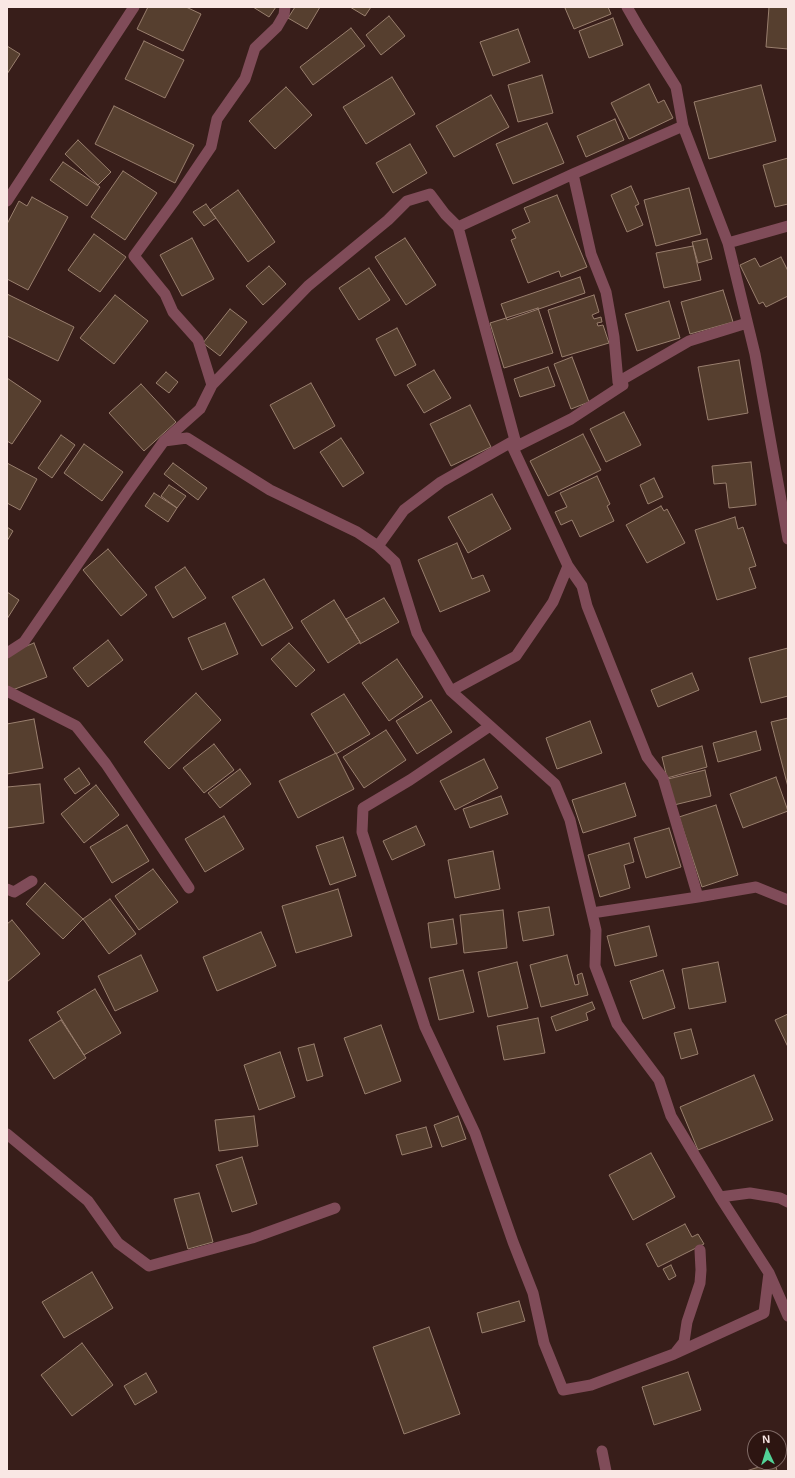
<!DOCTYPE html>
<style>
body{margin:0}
#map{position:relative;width:795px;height:1478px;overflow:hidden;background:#381e1a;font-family:Arial,sans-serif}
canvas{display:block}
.frame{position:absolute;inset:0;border:8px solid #f9e7e4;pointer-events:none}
.north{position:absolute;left:747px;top:1430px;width:40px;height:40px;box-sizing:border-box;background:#2d1511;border:1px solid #7f6965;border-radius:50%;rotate:356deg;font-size:11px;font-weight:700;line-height:16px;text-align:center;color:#f9e7e4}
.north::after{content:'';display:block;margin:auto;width:14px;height:18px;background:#52d397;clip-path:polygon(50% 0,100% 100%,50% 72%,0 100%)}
</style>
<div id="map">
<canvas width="795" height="1478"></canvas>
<div class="frame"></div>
<div class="north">N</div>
</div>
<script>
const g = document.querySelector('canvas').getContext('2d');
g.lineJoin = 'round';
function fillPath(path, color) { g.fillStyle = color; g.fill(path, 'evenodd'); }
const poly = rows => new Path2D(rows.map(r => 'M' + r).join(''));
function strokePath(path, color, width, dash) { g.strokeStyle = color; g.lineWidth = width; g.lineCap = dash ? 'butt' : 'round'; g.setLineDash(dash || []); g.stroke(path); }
const building = poly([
 [148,7,186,7,201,14,183,51,137,29,148,7],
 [253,7,276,7,269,17,253,7],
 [295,7,320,7,307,29,288,18,295,7],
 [350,7,371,7,365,16,350,7],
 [567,7,608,7,611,14,574,29,565,8,567,7],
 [769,7,788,7,788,49,766,47,769,7],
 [389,16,405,36,381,55,366,35,389,16],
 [613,18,623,45,589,58,579,31,613,18],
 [351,28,365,46,313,85,300,67,351,28],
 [518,29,530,62,493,76,480,42,518,29],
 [144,41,184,60,165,98,125,79,144,41],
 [7,46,20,54,7,74,7,46],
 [542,75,553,113,518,122,508,85,542,75],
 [392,77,415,114,366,144,343,107,392,77],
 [649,84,658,103,664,100,673,118,629,139,611,103,649,84],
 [761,85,776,141,709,159,694,102,761,85],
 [286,87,312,115,275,149,249,121,286,87],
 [491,95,509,127,454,157,436,126,491,95],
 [114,106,194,145,175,183,95,144,114,106],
 [615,119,624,140,586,157,577,136,615,119],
 [547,123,564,163,513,184,496,144,547,123],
 [78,140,111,172,98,185,65,154,78,140],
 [410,144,427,173,393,193,376,163,410,144],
 [788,158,788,204,775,207,763,165,788,158],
 [63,162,100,187,87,206,50,180,63,162],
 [123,171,157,193,125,240,91,217,123,171],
 [631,186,639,204,635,206,643,225,627,232,611,195,631,186],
 [689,188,701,234,656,246,644,200,689,188],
 [238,190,275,242,248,262,210,210,238,190],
 [557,195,587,267,561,277,559,271,528,283,511,240,516,238,512,230,530,222,524,208,557,195],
 [32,197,68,217,28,290,7,279,7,224,19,201,27,206,32,197],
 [206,204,216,218,204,226,193,212,206,204],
 [94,234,126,257,100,292,68,270,94,234],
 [192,238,214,279,182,296,160,255,192,238],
 [405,238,436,285,406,305,375,257,405,238],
 [707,239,712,259,698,263,692,242,707,239],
 [693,246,701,280,664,288,656,253,693,246],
 [781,257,788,271,788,296,766,307,763,302,759,304,740,265,755,258,760,267,781,257],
 [269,266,286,284,263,305,246,286,269,266],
 [369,268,390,300,359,320,339,288,369,268],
 [580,277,585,293,507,320,501,304,580,277],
 [723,290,733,322,690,334,681,302,723,290],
 [7,294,74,327,58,361,7,336,7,294],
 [115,295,148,321,114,364,80,338,115,295],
 [594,295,599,312,592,315,594,319,601,317,602,322,597,323,598,326,603,325,609,343,562,357,548,310,594,295],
 [669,301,680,338,637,351,625,314,669,301],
 [538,308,553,353,504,368,490,323,538,308],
 [230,309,247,322,220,356,203,343,230,309],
 [397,328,416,365,395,376,376,339,397,328],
 [572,357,589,402,571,409,554,364,572,357],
 [739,360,748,413,708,420,698,367,739,360],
 [548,367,555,386,520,397,514,379,548,367],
 [434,370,451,398,424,413,407,385,434,370],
 [166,372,178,382,169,393,156,383,166,372],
 [7,378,41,401,12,444,7,441,7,378],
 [311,383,335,426,294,449,270,405,311,383],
 [141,384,176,422,144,451,109,413,141,384],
 [470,405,491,447,451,466,430,424,470,405],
 [624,412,641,445,606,462,590,429,624,412],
 [583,434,601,470,548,496,530,461,583,434],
 [61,435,75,445,52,478,38,468,61,435],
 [341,438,364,473,343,487,320,452,341,438],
 [84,444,123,472,102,501,64,473,84,444],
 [751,462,756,505,729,508,726,483,714,484,712,466,751,462],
 [7,463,37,479,20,510,7,503,7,463],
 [173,463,207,488,198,500,164,474,173,463],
 [597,476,610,504,607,506,614,521,580,537,572,520,561,525,555,512,567,507,560,493,597,476],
 [654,478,663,497,648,504,640,485,654,478],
 [169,485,186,496,177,508,161,496,169,485],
 [154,493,177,508,168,522,145,506,154,493],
 [492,494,511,529,468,553,448,517,492,494],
 [661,506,664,511,667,509,685,543,647,563,626,525,661,506],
 [735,517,738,529,743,527,756,566,749,568,756,588,717,600,695,530,735,517],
 [7,527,13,531,7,541,7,527],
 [457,543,472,579,483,575,490,591,440,612,418,560,457,543],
 [108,549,147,595,121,616,83,570,108,549],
 [185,567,206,598,173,618,155,587,185,567],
 [264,579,293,628,262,646,232,597,264,579],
 [7,592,19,600,7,619,7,592],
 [384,598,399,622,360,644,360,642,346,619,384,598],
 [334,600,360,642,328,663,301,621,334,600],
 [225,623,238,654,202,670,188,638,225,623],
 [108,640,123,660,88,687,73,668,108,640],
 [34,643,47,677,7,692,7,654,34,643],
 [289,643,315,670,296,687,271,659,289,643],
 [788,648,788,696,761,703,749,658,788,648],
 [397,659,423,697,389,721,362,683,397,659],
 [692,673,699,690,658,707,651,690,692,673],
 [196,693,221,720,169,769,144,742,196,693],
 [344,694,370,734,336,754,311,714,344,694],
 [431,700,452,732,417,754,396,721,431,700],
 [788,718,788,787,771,722,788,718],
 [34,719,43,768,7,774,7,724,34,719],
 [590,721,602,753,557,769,546,738,590,721],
 [386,730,406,760,364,788,343,757,386,730],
 [756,731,761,750,718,762,713,743,756,731],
 [214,744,234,770,204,793,183,768,214,744],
 [702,746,707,767,667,778,662,757,702,746],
 [336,753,354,789,298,818,279,781,336,753],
 [484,759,498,788,455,810,440,781,484,759],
 [79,768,90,784,75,794,64,779,79,768],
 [240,769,251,784,220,808,208,793,240,769],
 [705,770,711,796,674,805,668,779,705,770],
 [776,777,788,811,743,828,730,794,776,777],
 [625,783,636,816,583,833,572,800,625,783],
 [40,784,44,823,7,828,7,787,40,784],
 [96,785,119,815,84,843,61,814,96,785],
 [501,796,508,814,470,828,463,809,501,796],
 [716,805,738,875,702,887,679,817,716,805],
 [224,816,244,849,205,872,185,839,224,816],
 [127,825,149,861,112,883,90,847,127,825],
 [416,826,425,845,392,860,383,841,416,826],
 [669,828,681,867,646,878,634,838,669,828],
 [343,837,356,876,330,885,316,846,343,837],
 [629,843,634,862,624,865,630,888,600,897,588,855,629,843],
 [493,851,500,889,455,898,448,860,493,851],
 [153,869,178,902,139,930,115,896,153,869],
 [45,883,83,919,63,939,26,904,45,883],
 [338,889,352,936,296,953,282,906,338,889],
 [110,899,136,934,109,954,83,919,110,899],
 [549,907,554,935,523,941,518,912,549,907],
 [503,910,507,948,464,953,460,915,503,910],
 [453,919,457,944,431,948,428,923,453,919],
 [12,920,40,954,7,982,7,924,12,920],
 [649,926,657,956,615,966,607,936,649,926],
 [261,932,276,966,217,991,203,957,261,932],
 [141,955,158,991,115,1011,98,976,141,955],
 [567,955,575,985,579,984,577,975,582,973,588,995,541,1007,530,965,567,955],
 [517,962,528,1008,488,1017,478,972,517,962],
 [718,962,726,1002,689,1009,682,969,718,962],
 [463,970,474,1012,439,1020,429,978,463,970],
 [663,970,675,1008,643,1019,630,981,663,970],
 [95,989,121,1033,84,1055,57,1012,95,989],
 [592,1002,595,1009,586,1013,588,1020,556,1031,551,1017,592,1002],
 [788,1014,788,1047,775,1020,788,1014],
 [538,1018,545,1053,504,1060,497,1026,538,1018],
 [61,1020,86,1058,54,1079,29,1040,61,1020],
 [381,1025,401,1081,365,1094,344,1038,381,1025],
 [691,1029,698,1054,681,1059,674,1033,691,1029],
 [314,1044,323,1076,307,1081,298,1048,314,1044],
 [280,1052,295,1097,259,1110,244,1065,280,1052],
 [754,1075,773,1120,698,1150,680,1107,754,1075],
 [254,1116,258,1146,219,1151,215,1120,254,1116],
 [458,1116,466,1139,442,1147,434,1125,458,1116],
 [426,1127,432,1147,402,1155,396,1135,426,1127],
 [651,1153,675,1197,633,1220,609,1175,651,1153],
 [242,1157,257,1204,232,1212,216,1165,242,1157],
 [199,1193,213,1242,188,1249,174,1199,199,1193],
 [685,1224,692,1237,698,1234,704,1244,658,1267,646,1244,685,1224],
 [671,1265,676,1276,669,1280,663,1269,671,1265],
 [92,1272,113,1308,64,1338,42,1302,92,1272],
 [519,1301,525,1321,482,1333,477,1313,519,1301],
 [429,1327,460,1414,404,1434,373,1347,429,1327],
 [82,1343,113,1385,72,1416,41,1375,82,1343],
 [688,1372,701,1410,654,1425,642,1387,688,1372],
 [146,1373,157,1392,135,1405,124,1386,146,1373],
 [775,1462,777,1471,746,1471,775,1462]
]);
fillPath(building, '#563f2f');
strokePath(building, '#997f6e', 1);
strokePath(poly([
 [627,7,639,28,676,87,683,126,728,243,755,354,788,539],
 [573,174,591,254,606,292,614,337,618,382],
 [7,201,134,7],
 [458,227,573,174,683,126],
 [728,243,788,226],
 [212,385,198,340,173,312,165,294,134,256,175,200,211,147,217,119,245,79,255,48,277,27,284,15,285,7],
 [164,441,187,438,270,490,357,532,378,546,395,562,417,633,451,691,555,784,570,820,592,913,596,930,595,966,617,1024,659,1080,671,1116,720,1197,769,1273,788,1316],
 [513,448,568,566,582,586,587,606,647,757,663,778,698,897],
 [378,546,404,510,441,482,515,440,513,448,571,419,623,385,618,382,689,341,747,323],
 [7,653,24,642,128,491,164,441,200,409,212,385,308,286,388,220,407,201,430,194,445,214,458,227,515,440],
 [7,691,76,726,106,764,189,888],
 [451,691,516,656,553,602,568,566],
 [490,726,410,780,363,808,362,832,425,1027,475,1133,513,1242,533,1293,544,1343,563,1390,591,1385,674,1354,764,1313,769,1273],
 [7,889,14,892,32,881],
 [592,913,698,897,756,887,788,900],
 [7,1134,88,1201,118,1243,149,1266,252,1238,335,1208],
 [720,1197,750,1193,780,1198,788,1202],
 [676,1352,684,1342,687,1322,700,1283,701,1270,700,1250],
 [602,1451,606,1471]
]), '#804c59', 11);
</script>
